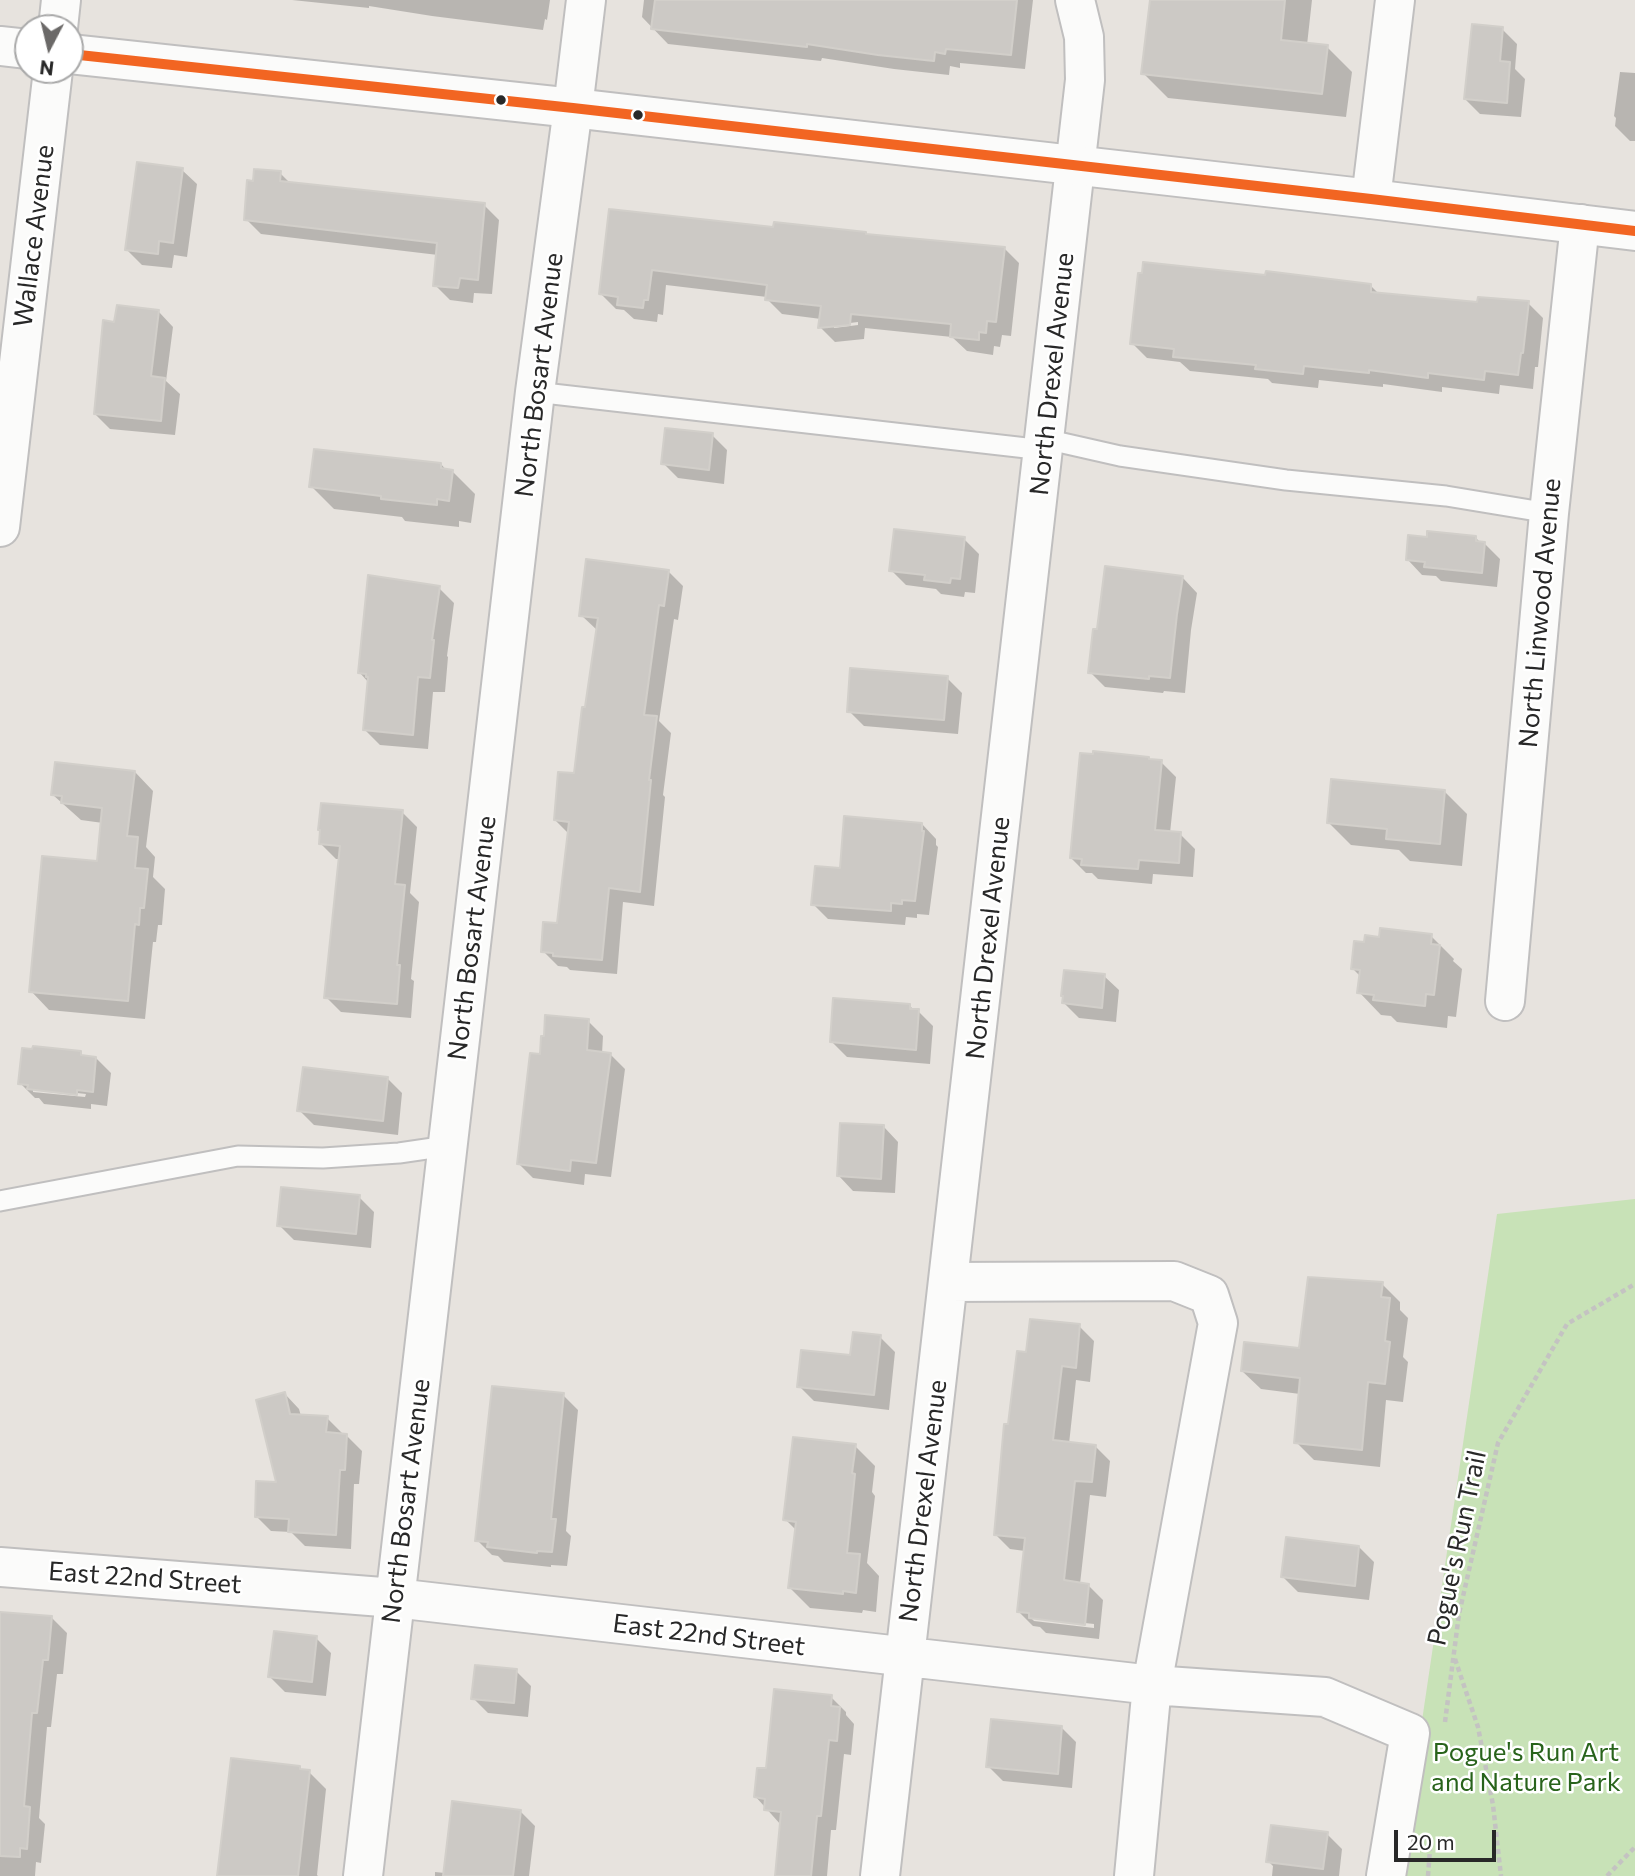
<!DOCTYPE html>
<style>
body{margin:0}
#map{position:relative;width:1635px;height:1876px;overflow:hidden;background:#e7e3de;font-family:Commissioner,sans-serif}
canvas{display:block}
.north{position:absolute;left:14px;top:14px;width:70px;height:70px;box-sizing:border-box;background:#fff;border:2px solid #a9a9a9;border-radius:50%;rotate:187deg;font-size:19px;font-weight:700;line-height:28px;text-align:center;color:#282828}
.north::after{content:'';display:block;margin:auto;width:24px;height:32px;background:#6b6968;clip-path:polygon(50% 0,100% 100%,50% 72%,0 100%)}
.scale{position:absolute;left:1394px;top:1830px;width:102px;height:32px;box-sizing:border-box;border:4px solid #282828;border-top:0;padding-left:9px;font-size:21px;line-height:24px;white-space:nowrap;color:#282828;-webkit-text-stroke:5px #fff;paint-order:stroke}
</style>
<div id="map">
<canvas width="1635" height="1876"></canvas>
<div class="north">N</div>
<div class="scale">20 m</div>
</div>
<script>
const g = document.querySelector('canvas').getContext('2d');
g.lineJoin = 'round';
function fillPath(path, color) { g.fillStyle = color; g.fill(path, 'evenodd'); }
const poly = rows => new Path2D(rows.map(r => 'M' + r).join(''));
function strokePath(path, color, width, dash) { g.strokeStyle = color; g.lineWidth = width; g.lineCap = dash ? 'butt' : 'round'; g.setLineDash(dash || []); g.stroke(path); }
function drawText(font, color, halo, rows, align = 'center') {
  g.font = font + ' Commissioner,sans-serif'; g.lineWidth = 5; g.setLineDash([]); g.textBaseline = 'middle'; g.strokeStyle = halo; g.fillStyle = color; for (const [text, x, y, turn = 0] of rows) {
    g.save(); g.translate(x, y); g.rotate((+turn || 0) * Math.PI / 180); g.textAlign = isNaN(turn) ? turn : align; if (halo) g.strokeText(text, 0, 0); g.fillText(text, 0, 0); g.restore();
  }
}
fillPath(poly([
 [1635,1199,1635,1876,1399,1876,1497,1214]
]), '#c8e2b7');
fillPath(poly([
 [292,0,550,0,547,20,545,19,543,30,432,16,369,6,369,8],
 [644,0,1033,0,1025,69,960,63,960,68,950,66,949,75,894,69,822,58,821,61,668,44,642,17],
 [1151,0,1312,0,1307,45,1327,47,1352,72,1346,117,1168,98,1143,73],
 [1502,29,1517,44,1515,69,1525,79,1521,117,1480,114,1465,99],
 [1620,72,1635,73,1635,141,1630,141,1615,126,1616,118,1614,116],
 [182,170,197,184,187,257,174,255,172,268,142,265,127,250],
 [280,173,291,184,484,205,499,220,492,294,474,293,473,303,450,300,435,285,438,255,261,234,246,219],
 [611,211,774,229,1004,248,1019,263,1011,336,1002,335,1000,347,994,346,993,355,967,351,952,337,865,328,864,339,835,342,820,327,821,319,782,314,767,299,767,297,666,285,663,315,658,314,657,322,634,319,624,310,616,309,601,294],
 [858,322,858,325,834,328,834,325],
 [1371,286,1379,294,1479,304,1528,303,1543,318,1538,367,1535,367,1533,389,1500,385,1499,394,1442,387,1442,392,1383,384,1383,387,1319,380,1318,388,1272,383,1268,379,1190,371,1180,362,1147,358,1132,343],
 [159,312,173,327,166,381,180,394,175,435,110,429,95,414,115,324],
 [712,435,727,450,724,484,678,478,663,463],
 [441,464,447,471,452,471,475,494,471,523,459,521,459,527,405,521,402,517,334,509,311,486],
 [1476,538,1481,543,1485,544,1500,559,1497,587,1441,581,1436,576,1422,575,1408,560],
 [964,539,979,554,975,593,965,592,964,597,941,594,936,589,906,585,891,570],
 [668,571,683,586,678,620,674,619,659,721,671,733,663,795,665,797,654,906,623,902,617,974,570,970,567,967,558,966,543,951,558,925,569,834,555,820,576,775,598,631,581,615],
 [1183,578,1197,593,1191,630,1185,693,1164,691,1163,693,1105,687,1090,672],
 [439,588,454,603,447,656,448,657,445,692,433,692,428,749,380,745,365,730,369,683,360,673],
 [947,678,962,693,958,734,864,726,849,711],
 [1151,761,1161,762,1176,777,1170,833,1180,834,1195,849,1193,877,1153,874,1152,884,1098,879,1092,873,1086,873,1071,858],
 [135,772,153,791,146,847,155,857,153,877,165,889,162,925,158,925,156,942,153,942,145,1019,49,1010,31,991,99,863,103,823,81,820,53,795],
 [1445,792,1467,814,1462,866,1410,861,1399,850,1351,845,1329,823],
 [402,812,417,827,410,893,419,902,411,979,414,981,411,1018,341,1012,326,997,340,859,336,859,321,844],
 [922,824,936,839,936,845,938,847,929,915,917,914,917,918,906,917,905,925,828,919,813,904,842,870],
 [1431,936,1454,959,1453,961,1462,969,1456,1017,1448,1016,1447,1028,1397,1022,1391,1016,1381,1015,1359,992,1361,977,1353,969,1366,944,1381,939],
 [1104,976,1119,990,1116,1022,1079,1018,1064,1003],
 [909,1005,915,1011,918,1011,933,1026,930,1064,847,1057,832,1042],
 [588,1021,603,1036,602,1054,610,1054,625,1069,611,1177,585,1174,584,1185,533,1178,518,1163,541,1055],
 [80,1053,84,1057,96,1058,111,1073,107,1106,91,1104,91,1109,44,1104,39,1098,35,1098,20,1083],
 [33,1088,86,1094,85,1097,33,1092],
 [387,1078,402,1093,398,1135,314,1125,299,1110],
 [884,1127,898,1142,895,1193,853,1191,839,1176],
 [359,1197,374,1212,371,1248,294,1240,279,1225],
 [1382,1284,1400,1302,1400,1310,1408,1318,1403,1357,1408,1362,1403,1402,1386,1400,1380,1467,1314,1460,1296,1442,1300,1394,1261,1389,1242,1371,1301,1350],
 [1079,1326,1094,1341,1090,1382,1076,1380,1069,1444,1095,1446,1110,1461,1106,1497,1090,1495,1080,1584,1088,1585,1103,1600,1099,1639,1046,1633,1040,1627,1033,1626,1018,1611,1025,1551,1010,1549,995,1534,1009,1426,1028,1353],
 [1030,1617,1094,1624,1094,1628,1034,1621],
 [880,1337,895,1352,889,1410,814,1401,799,1386,851,1357],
 [285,1394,299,1409,301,1416,327,1418,342,1433,342,1435,347,1436,362,1451,359,1484,354,1484,351,1549,305,1546,291,1532,271,1531,256,1516,279,1484],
 [563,1395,578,1410,566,1531,571,1536,567,1566,551,1565,551,1567,504,1562,498,1556,492,1555,477,1540],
 [855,1446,875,1466,872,1492,875,1496,867,1563,879,1576,876,1612,863,1610,862,1613,810,1608,790,1588,797,1531,785,1519],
 [1359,1547,1374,1562,1369,1600,1298,1592,1283,1577],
 [0,1614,52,1618,67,1633,63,1674,57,1674,51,1727,47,1727,39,1818,45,1824,41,1863,36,1862,35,1876,0,1876],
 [316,1638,331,1653,326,1696,285,1692,270,1677],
 [516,1671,531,1686,528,1717,488,1713,473,1698],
 [831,1697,846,1712,846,1715,854,1724,851,1755,844,1754,836,1830,831,1830,827,1876,777,1876,781,1825,755,1796,768,1770],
 [1061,1727,1076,1742,1072,1788,1003,1781,988,1766],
 [300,1768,303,1771,309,1772,326,1789,317,1875,318,1876,219,1876],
 [520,1811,535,1826,529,1876,435,1876,435,1872,445,1873],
 [1327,1834,1342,1849,1339,1876,1272,1876,1273,1866,1268,1861]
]), '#0003');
const building = poly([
 [655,0,1017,0,1011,55,946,49,945,54,935,52,934,61,878,55,807,44,807,47,651,29,655,0],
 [1150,0,1285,0,1281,40,1328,45,1322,94,1141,74,1150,0],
 [1472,24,1503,27,1500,61,1510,62,1507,103,1464,99,1472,24],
 [137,162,183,168,173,243,159,241,158,254,125,250,137,162],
 [254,169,281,171,280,181,485,203,478,280,460,278,458,288,433,286,437,243,244,220,247,180,253,181,254,169],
 [609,209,773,227,774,222,866,232,866,234,1005,247,996,322,987,321,986,333,979,332,979,340,950,337,951,324,851,314,850,325,818,328,821,306,765,300,767,285,652,270,648,300,644,300,643,308,617,305,618,297,599,294,609,209],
 [1143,262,1265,275,1266,271,1371,284,1371,292,1477,302,1478,297,1529,301,1523,353,1521,353,1518,375,1485,371,1484,380,1428,373,1428,378,1369,370,1369,373,1304,366,1303,374,1255,369,1256,365,1173,357,1174,349,1130,344,1138,273,1142,273,1143,262],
 [117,305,159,310,151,376,165,378,161,421,94,414,103,320,114,322,117,305],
 [665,428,713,433,709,470,661,464,665,428],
 [314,449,441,463,441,468,453,470,449,501,437,499,437,505,381,499,381,496,309,487,314,449],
 [894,529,965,537,960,579,951,578,950,583,924,580,925,575,889,571,894,529],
 [1427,531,1476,536,1476,541,1485,542,1482,573,1424,567,1425,562,1406,560,1408,535,1427,537,1427,531],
 [586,559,669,570,664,606,659,605,644,715,657,716,649,780,651,780,640,892,609,888,602,960,553,956,553,953,541,952,543,922,557,923,569,822,554,820,558,772,574,773,582,707,585,707,598,618,579,616,586,559],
 [1105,566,1183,576,1177,614,1170,678,1149,676,1149,679,1088,673,1093,629,1097,629,1105,566],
 [368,575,440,586,432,640,434,640,430,678,418,677,413,735,363,730,368,677,366,677,366,674,358,673,368,575],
 [850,668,948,676,944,720,847,712,850,668],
 [1093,751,1149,757,1149,759,1162,760,1155,830,1181,832,1179,863,1139,860,1138,869,1081,865,1082,859,1070,858,1080,753,1093,754,1093,751],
 [55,762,135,771,127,836,138,837,135,868,148,869,144,908,140,908,139,925,135,924,128,1001,29,992,42,856,97,861,102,808,61,803,62,796,51,795,55,762],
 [1331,779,1445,790,1440,844,1386,839,1387,829,1327,823,1331,779],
 [321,803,403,810,395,884,405,885,397,965,400,965,397,1004,324,998,340,846,319,844,320,830,318,830,321,803],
 [844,816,922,823,922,831,924,831,915,901,902,900,902,904,891,903,891,911,811,905,815,866,840,868,844,816],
 [1380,928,1432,934,1431,944,1440,945,1434,995,1426,994,1425,1006,1373,1000,1374,995,1357,993,1360,970,1351,969,1354,941,1364,942,1365,935,1379,937,1380,928],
 [1064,970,1105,974,1102,1008,1062,1003,1063,996,1061,996,1064,970],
 [833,998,910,1004,910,1009,919,1009,916,1050,830,1042,833,998],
 [545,1015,589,1019,587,1050,611,1053,596,1163,571,1160,570,1171,517,1164,530,1053,540,1054,541,1036,544,1036,545,1015],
 [33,1046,81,1051,81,1055,96,1057,93,1092,77,1090,77,1095,27,1089,28,1085,18,1084,22,1048,32,1049,33,1046],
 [303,1067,388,1077,383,1121,297,1111,303,1067],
 [840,1123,884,1125,881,1179,837,1176,840,1123],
 [281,1187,360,1195,356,1234,277,1226,281,1187],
 [1308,1277,1383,1282,1381,1297,1390,1298,1385,1341,1390,1342,1385,1384,1368,1382,1362,1450,1294,1443,1300,1378,1241,1371,1244,1342,1299,1348,1308,1277],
 [1030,1319,1080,1324,1076,1368,1062,1366,1053,1440,1096,1445,1092,1482,1075,1481,1064,1580,1089,1584,1085,1625,1029,1618,1029,1613,1017,1612,1025,1538,994,1535,1004,1424,1008,1424,1017,1351,1026,1352,1030,1319],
 [853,1332,881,1335,874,1395,797,1387,801,1350,850,1355,853,1332],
 [492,1386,564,1393,551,1519,556,1519,552,1552,537,1551,537,1553,487,1547,488,1542,475,1541,492,1386],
 [285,1392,290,1414,328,1416,326,1432,347,1434,345,1470,340,1470,336,1535,288,1532,289,1519,255,1517,256,1481,276,1482,256,1400,285,1392],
 [793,1437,856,1444,852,1473,855,1474,847,1553,860,1554,856,1593,843,1591,843,1594,788,1588,796,1522,783,1520,793,1437],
 [1286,1537,1359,1546,1355,1586,1281,1577,1286,1537],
 [0,1612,52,1616,48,1660,43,1660,37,1713,32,1713,24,1806,30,1807,27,1849,20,1848,20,1857,0,1856,0,1612],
 [274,1631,317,1636,312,1682,268,1677,274,1631],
 [475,1665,517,1669,514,1703,471,1699,475,1665],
 [774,1689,832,1695,831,1706,840,1707,837,1741,829,1740,821,1816,817,1816,811,1876,775,1876,781,1812,764,1810,765,1799,754,1797,757,1768,766,1768,774,1689],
 [991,1719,1062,1726,1058,1774,986,1767,991,1719],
 [231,1758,300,1766,300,1769,310,1770,298,1876,217,1876,231,1758],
 [452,1801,521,1810,513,1876,443,1876,452,1801],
 [1271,1825,1328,1832,1323,1869,1266,1862,1271,1825]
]);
fillPath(building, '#ccc9c5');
strokePath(building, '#d2cfca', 2);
const service = poly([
 [535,392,1044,450],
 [1045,439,1120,456,1286,480,1446,496,1549,513],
 [0,1201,238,1156,323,1158,399,1153,447,1146]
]);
const minor = poly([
 [58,28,61,0],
 [1371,199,1395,0],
 [0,527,53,70],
 [1505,1001,1549,513,1580,224],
 [948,1282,1174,1281,1209,1295,1218,1323,1152,1685,1134,1876],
 [0,1567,395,1598,1152,1685,1325,1697,1410,1733,1386,1876],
 [363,1876,535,392,573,108],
 [880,1876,1085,80,1084,37,1075,0]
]);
const tertiary = poly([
 [573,108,586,0]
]);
const secondary = poly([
 [0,46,28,49],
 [70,54,573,108,1371,199,1635,231]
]);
strokePath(service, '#c0bfbf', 23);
strokePath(minor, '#c0bfbf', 42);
strokePath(tertiary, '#c0bfbf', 42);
strokePath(secondary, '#c0bfbf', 42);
strokePath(poly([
 [1455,1659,1478,1727,1493,1805,1501,1876],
 [1445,1722,1459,1614,1498,1443,1567,1324,1635,1284],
 [1428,1876,1430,1849],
 [1607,1876,1635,1847]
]), '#c4c3c2', 4.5, [5, 3.5]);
strokePath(service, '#fbfbfa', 19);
strokePath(minor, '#fbfbfa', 38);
strokePath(tertiary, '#fbfbfa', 38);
strokePath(secondary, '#fbfbfa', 38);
strokePath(poly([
 [70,54,573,108,1371,199,1635,231]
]), '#f26522', 10);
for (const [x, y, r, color] of [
 [501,100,6,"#282828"],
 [638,115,6,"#282828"]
]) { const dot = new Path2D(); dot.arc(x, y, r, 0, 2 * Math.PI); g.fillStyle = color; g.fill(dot); strokePath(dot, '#fff', 2.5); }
drawText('26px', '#282828', '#fff', [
 ["Wallace Avenue",34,236,-83],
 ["North Drexel Avenue",1052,374,-84],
 ["North Bosart Avenue",539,375,-83],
 ["North Linwood Avenue",1540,613,-85],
 ["North Bosart Avenue",472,938,-83],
 ["North Drexel Avenue",988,938,-84],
 ["North Bosart Avenue",406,1501,-83],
 ["North Drexel Avenue",923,1501,-83],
 ["Pogue's Run Trail",1457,1548,-78],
 ["East 22nd Street",145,1578,4],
 ["East 22nd Street",709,1635,7]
]);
drawText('26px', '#28631b', '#fff', [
 ["Pogue's Run Art",1526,1752],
 ["and Nature Park",1526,1782]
]);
</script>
